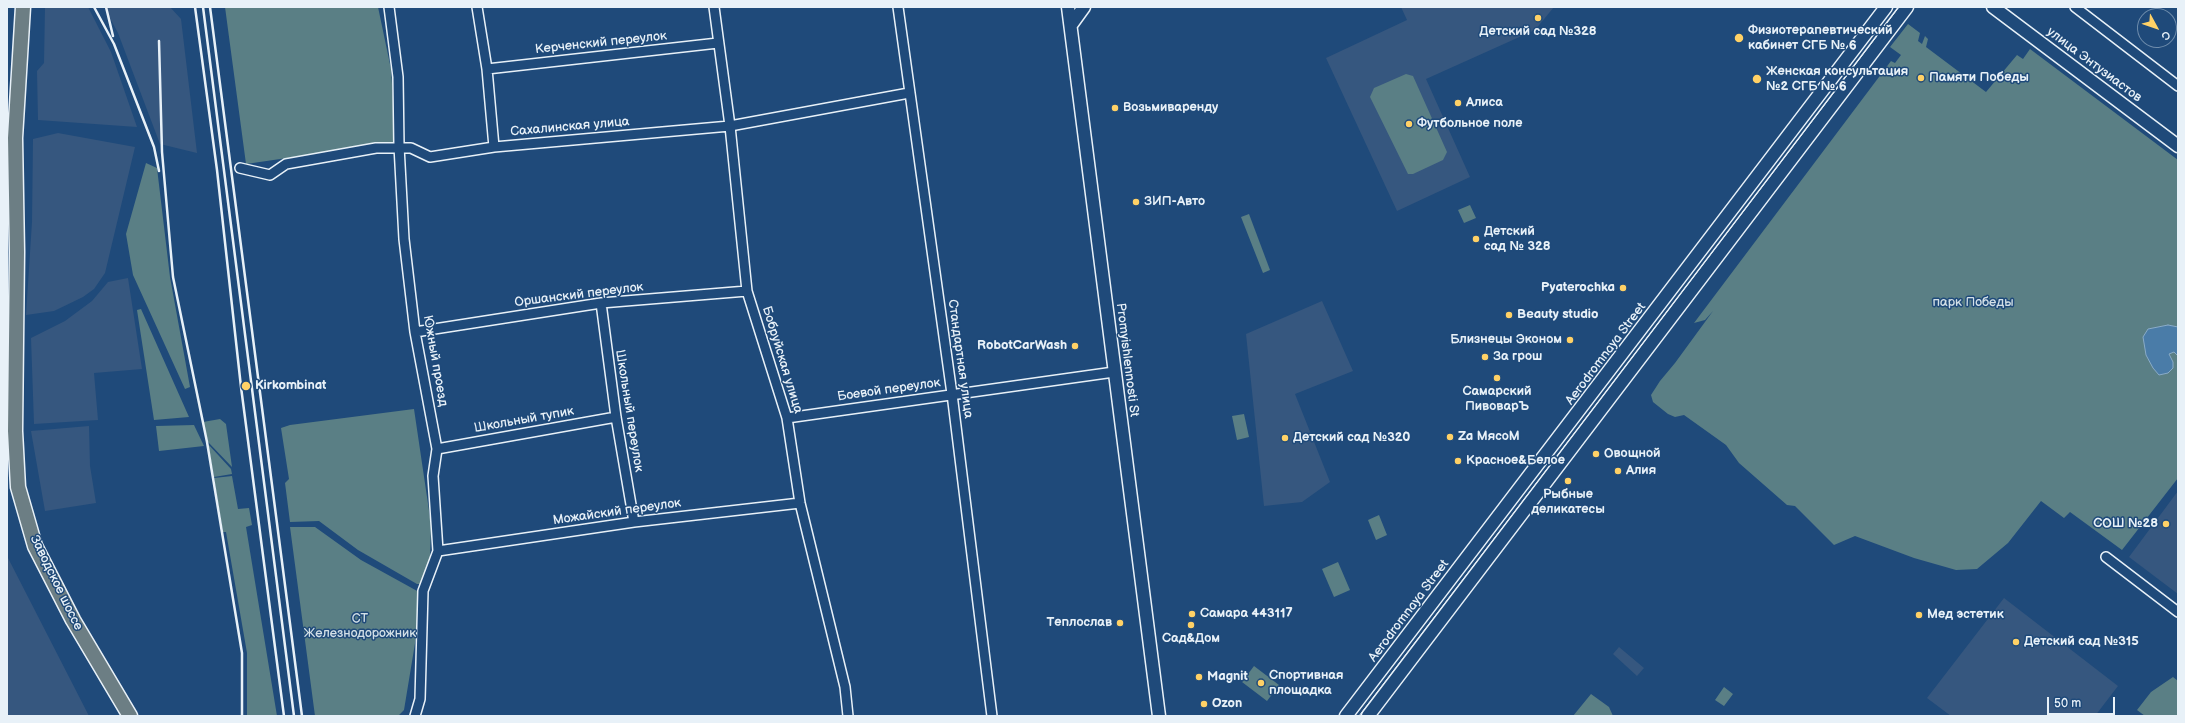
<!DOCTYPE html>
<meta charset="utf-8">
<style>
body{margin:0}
#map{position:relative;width:2185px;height:723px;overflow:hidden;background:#1f4a7a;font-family:"Balsamiq Sans",sans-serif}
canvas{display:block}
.frame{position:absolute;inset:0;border:8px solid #e8f1f8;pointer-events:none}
.north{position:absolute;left:2137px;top:8px;width:40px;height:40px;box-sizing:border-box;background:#1f4a7a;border:1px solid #6f8dac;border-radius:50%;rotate:130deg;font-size:11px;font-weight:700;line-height:16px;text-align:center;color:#e8f1f8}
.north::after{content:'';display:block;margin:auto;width:14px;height:18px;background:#ffd166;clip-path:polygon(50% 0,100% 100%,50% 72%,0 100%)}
.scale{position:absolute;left:2047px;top:697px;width:68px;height:18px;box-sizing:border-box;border:2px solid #e8f1f8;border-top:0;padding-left:5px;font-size:12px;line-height:14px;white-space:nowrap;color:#e8f1f8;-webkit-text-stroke:3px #1f4a7a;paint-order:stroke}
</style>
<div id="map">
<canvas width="2185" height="723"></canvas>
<div class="frame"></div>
<div class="north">С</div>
<div class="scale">50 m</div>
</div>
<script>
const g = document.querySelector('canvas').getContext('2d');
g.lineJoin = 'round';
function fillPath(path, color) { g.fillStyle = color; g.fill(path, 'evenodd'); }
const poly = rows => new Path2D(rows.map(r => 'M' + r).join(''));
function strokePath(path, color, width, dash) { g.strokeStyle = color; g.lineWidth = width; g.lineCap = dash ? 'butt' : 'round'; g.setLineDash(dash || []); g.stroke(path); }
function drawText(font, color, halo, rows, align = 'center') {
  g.font = font + ' "Balsamiq Sans",sans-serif'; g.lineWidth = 3; g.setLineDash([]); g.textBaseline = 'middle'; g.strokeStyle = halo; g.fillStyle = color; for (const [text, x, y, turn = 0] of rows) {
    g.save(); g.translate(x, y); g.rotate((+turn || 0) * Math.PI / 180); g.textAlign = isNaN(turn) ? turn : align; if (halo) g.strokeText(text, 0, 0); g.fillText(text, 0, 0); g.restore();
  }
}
fillPath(poly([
 [45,7,88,7,111,52,137,127,38,120,37,71,44,63],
 [104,7,170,7,181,19,197,153,160,144,118,33],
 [1401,7,1554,7,1535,30,1426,79,1470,177,1397,211,1326,58,1407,20],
 [58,133,135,147,105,273,94,289,83,297,54,311,26,315,32,222,33,139],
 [128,278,142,369,94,373,98,420,34,424,31,338,65,321,92,301,108,282],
 [1322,301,1353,371,1295,394,1330,482,1302,502,1264,506,1246,334],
 [89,426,90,466,96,503,45,511,31,431],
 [2178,491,2178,594,2129,557],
 [7,556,89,716,7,716],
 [2004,598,2118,686,2095,716,1951,716,1927,698],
 [1619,647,1644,668,1637,676,1613,654]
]), '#36577f');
fillPath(poly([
 [225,7,378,7,391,69,396,145,376,145,246,164],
 [1908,24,1920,33,1918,41,1922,44,1925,36,1928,39,1926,47,1986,92,2017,55,2023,59,2030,49,2178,160,2178,478,2122,550,2070,512,2064,518,2041,501,2008,543,1977,569,1956,570,1914,558,1855,536,1834,545,1795,506,1787,505,1739,463,1726,445,1684,415,1675,417,1668,414,1653,402,1651,395,1660,381,1675,363,1713,311,1705,320,1694,323,1891,61,1895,63,1901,55,1890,47],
 [1406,74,1413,76,1447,152,1443,160,1413,174,1408,174,1370,97,1374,88],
 [146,163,157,168,170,277,190,387,185,389,133,275,126,234],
 [1470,205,1476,218,1464,223,1458,210],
 [1249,214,1270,270,1263,273,1241,217],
 [141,309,189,417,154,420,137,310],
 [414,409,431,524,430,560,422,584,417,584,358,550,319,521,290,522,285,483,289,479,281,428,290,425],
 [1244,414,1249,437,1237,440,1232,416],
 [220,419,226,424,232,467,208,442,203,422],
 [194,425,204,446,159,451,156,426],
 [208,444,231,469,232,474,214,477],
 [232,476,238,509,249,508,252,525,246,527,277,716,247,716,247,653,226,532,223,532,214,478],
 [1379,515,1387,535,1376,540,1368,520],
 [290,527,315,527,361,560,419,592,420,613,404,710,398,716,315,716],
 [1338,562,1350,590,1334,597,1322,569],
 [1254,666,1279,685,1267,701,1242,682],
 [2173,677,2178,681,2178,716,2145,716,2137,710,2151,692],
 [1724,687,1733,694,1724,706,1715,700],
 [1591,694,1609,707,1613,716,1573,716]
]), '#5a7f85');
const water = poly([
 [2168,325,2178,327,2178,356,2174,352,2169,354,2173,362,2173,368,2168,373,2159,375,2153,368,2146,355,2143,337,2148,329,2168,325]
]);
fillPath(water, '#4a7ca8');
strokePath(water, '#89abc8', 1);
const street = poly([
 [389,7,398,77,399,146,404,239,415,332,437,449,433,476,438,551,423,591,420,699,415,716],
 [477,7,487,69,494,147],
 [714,7,730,126,747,291,787,418,800,503,845,687,848,716],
 [898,7,952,394,992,716],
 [2075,7,2178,86],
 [487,69,718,43],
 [240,168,270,175,286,164,376,148,411,148,430,157,494,147,730,126,909,93],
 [601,303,616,417,634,522],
 [415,332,601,303,747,291],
 [787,418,1114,372],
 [437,449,616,417],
 [438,551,634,522,800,503],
 [2106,557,2178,612]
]);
const secondary = poly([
 [1068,7,1159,716],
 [1993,7,2178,146],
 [1071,25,1084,7],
 [1346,716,1886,7],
 [1368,716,1907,7]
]);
const primary = poly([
 [23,7,15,138,17,252,15,431,18,487,35,546,73,620,130,716]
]);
strokePath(street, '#e8f1f8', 12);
strokePath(secondary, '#e8f1f8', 15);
strokePath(primary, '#e8f1f8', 17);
strokePath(street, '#1f4a7a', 9);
strokePath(secondary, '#1f4a7a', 12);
strokePath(primary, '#6c7e84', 14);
strokePath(poly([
 [1359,716,1899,7]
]), '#e8f1f8', 1);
strokePath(poly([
 [94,7,114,44,154,147,159,171],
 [106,7,113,36],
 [195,7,217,170,241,387,284,716],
 [203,7,294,716],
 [210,7,302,716],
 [159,41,162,152,173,277,207,442,242,653,242,716]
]), '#e8f1f8', 2.5);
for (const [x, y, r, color] of [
 [1538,18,4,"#ffd166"],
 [1739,38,5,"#ffd166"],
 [1921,78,4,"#ffd166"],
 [1757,79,5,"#ffd166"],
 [1458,103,4,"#ffd166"],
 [1115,108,4,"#ffd166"],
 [1409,124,4,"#ffd166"],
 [1136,202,4,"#ffd166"],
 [1476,239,4,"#ffd166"],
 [1623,288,4,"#ffd166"],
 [1509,315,4,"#ffd166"],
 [1570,340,4,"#ffd166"],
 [1075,346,4,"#ffd166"],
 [1485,357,4,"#ffd166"],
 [1497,378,4,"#ffd166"],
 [246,386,5,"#ffd166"],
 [1450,437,4,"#ffd166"],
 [1285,438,4,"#ffd166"],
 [1596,454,4,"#ffd166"],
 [1458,461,4,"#ffd166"],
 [1618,471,4,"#ffd166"],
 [1568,481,4,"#ffd166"],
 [2166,524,4,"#ffd166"],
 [1192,614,4,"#ffd166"],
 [1919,615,4,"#ffd166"],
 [1120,623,4,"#ffd166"],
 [1191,625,4,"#ffd166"],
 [2016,642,4,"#ffd166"],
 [1199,677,4,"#ffd166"],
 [1261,683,4,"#ffd166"],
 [1204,704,4,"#ffd166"]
]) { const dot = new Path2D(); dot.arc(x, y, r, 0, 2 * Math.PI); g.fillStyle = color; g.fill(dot); strokePath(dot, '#1f4a7a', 1.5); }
drawText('bold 13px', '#e8f1f8', '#1f4a7a', [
 ["Физиотерапевтический",1748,31],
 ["кабинет СГБ № 6",1748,46],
 ["Детский сад №328",1538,32,"center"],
 ["Женская консультация",1766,72],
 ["№2 СГБ № 6",1766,87],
 ["Памяти Победы",1929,78],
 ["Алиса",1466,103],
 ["Возьмиваренду",1123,108],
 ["Футбольное поле",1417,124],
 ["ЗИП-Авто",1144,202],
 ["Детский",1484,232],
 ["сад № 328",1484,247],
 ["Pyaterochka",1615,288,"right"],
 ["Beauty studio",1517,315],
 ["Близнецы Эконом",1562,340,"right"],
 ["RobotCarWash",1067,346,"right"],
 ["За грош",1493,357],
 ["Kirkombinat",255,386],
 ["Самарский",1497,392,"center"],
 ["ПивоварЪ",1497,407,"center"],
 ["Za МясоМ",1458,437],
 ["Детский сад №320",1293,438],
 ["Овощной",1604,454],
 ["Красное&Белое",1466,461],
 ["Алия",1626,471],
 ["Рыбные",1568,495,"center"],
 ["деликатесы",1568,510,"center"],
 ["СОШ №28",2158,524,"right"],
 ["Самара 443117",1200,614],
 ["Мед эстетик",1927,615],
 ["Теплослав",1112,623,"right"],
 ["Сад&Дом",1191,639,"center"],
 ["Детский сад №315",2024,642],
 ["Спортивная",1269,676],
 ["площадка",1269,691],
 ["Magnit",1207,677],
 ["Ozon",1212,704]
], 'left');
drawText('13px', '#e8f1f8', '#1f4a7a', [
 ["Керченский переулок",601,43,-6],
 ["улица Энтузиастов",2094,65,37],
 ["Сахалинская улица",570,127,-5],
 ["Оршанский переулок",579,295,-7],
 ["Aerodromnaya Street",1606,354,-53],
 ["Стандартная улица",960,359,82],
 ["Бобруйская улица",782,360,73],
 ["Promyishlennosti St",1127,360,83],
 ["Южный проезд",435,361,80],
 ["Боевой переулок",889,390,-8],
 ["Школьный переулок",629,411,81],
 ["Школьный тупик",524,420,-10],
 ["Можайский переулок",617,512,-8],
 ["Заводское шоссе",56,583,64],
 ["Aerodromnaya Street",1409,611,-53]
]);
drawText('13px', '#d3e0e7', '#1f4a7a', [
 ["парк Победы",1973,303],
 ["СТ",360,619],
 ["Железнодорожник",360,634]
]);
</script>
